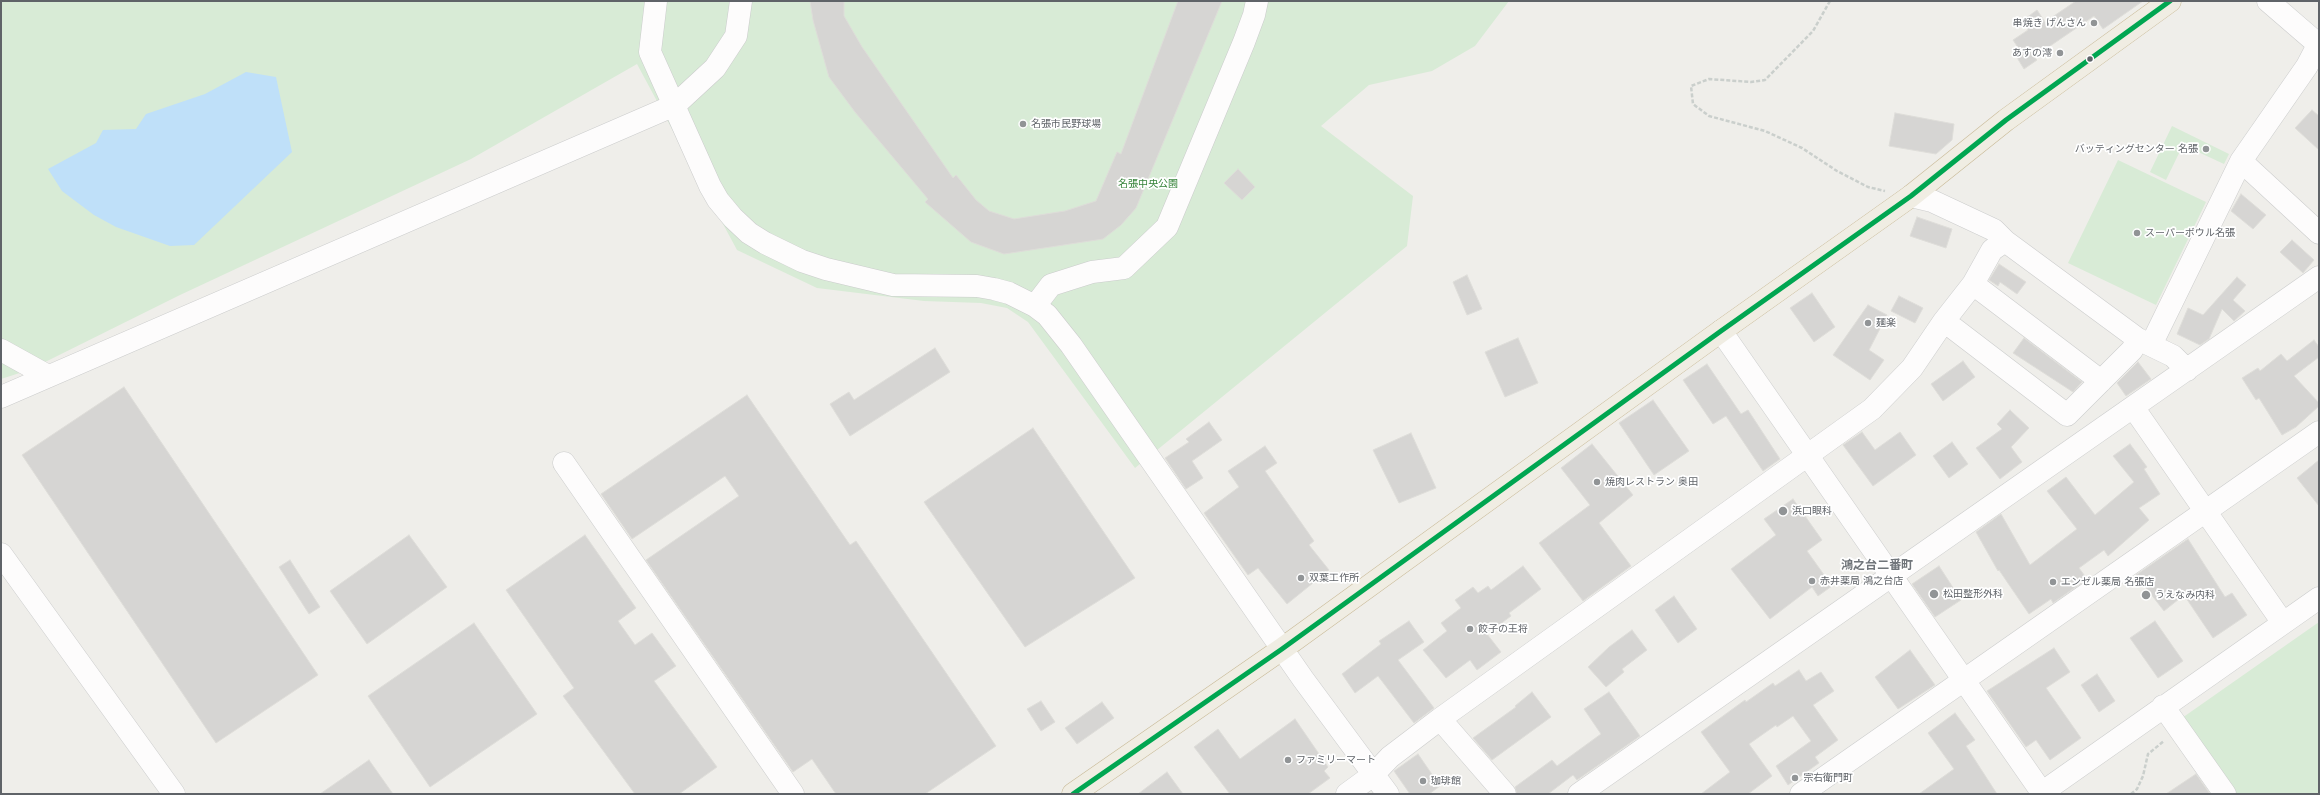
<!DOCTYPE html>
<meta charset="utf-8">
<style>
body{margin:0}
#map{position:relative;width:2320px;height:795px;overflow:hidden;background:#efeeea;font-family:"DejaVu Sans",sans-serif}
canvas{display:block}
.frame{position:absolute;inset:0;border:2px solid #5f6368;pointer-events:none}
</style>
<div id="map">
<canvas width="2320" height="795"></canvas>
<div class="frame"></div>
</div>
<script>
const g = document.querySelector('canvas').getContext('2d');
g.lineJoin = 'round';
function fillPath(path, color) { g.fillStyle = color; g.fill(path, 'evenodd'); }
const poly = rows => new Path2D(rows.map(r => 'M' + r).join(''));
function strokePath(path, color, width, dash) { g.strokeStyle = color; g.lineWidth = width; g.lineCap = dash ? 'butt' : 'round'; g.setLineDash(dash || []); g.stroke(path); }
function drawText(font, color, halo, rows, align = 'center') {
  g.font = font + ' "DejaVu Sans","Noto Sans JP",sans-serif'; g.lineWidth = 3.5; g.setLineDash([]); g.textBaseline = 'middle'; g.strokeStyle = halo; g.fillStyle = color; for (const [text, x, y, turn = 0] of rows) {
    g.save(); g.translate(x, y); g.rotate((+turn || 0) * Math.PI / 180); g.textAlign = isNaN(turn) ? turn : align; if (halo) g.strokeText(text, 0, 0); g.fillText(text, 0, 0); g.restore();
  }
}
fillPath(poly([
 [1,1,1509,1,1475,46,1432,71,1369,85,1321,126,1413,196,1407,246,1135,468,1028,322,1007,308,981,303,924,301,817,288,737,250,637,64,471,159,180,295,29,370,1,379],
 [2172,126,2229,154,2224,164,2183,145,2166,180,2150,172],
 [2118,160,2206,202,2156,305,2068,263],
 [2319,622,2319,794,2235,794,2182,718]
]), '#d8ebd6');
fillPath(poly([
 [246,72,276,77,292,152,194,245,170,246,116,227,94,215,62,191,48,169,96,143,103,130,136,129,146,114,205,94]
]), '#bfe0f9');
const building = poly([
 [810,1,844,1,844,16,862,47,953,178,956,175,976,200,989,211,1014,219,1065,211,1096,201,1117,152,1121,154,1178,1,1222,1,1136,208,1121,225,1103,239,1004,254,971,242,925,202,928,199,855,112,829,77,813,20,810,1],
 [2076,1,2143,1,2103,29,2094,16,2034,57,2037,60,2024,69,2016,56,2021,52,2013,40,2028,30,2022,21,2037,10,2045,22,2076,1],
 [2312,110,2319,116,2319,150,2295,128,2312,110],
 [1895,113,1954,124,1952,140,1936,154,1889,146,1895,113],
 [1238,169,1255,187,1242,200,1224,183,1238,169],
 [2241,194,2266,215,2253,229,2231,211,2241,194],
 [1917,217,1952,229,1946,248,1910,236,1917,217],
 [2292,240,2314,260,2303,273,2280,252,2292,240],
 [1999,264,2026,282,2017,294,2000,282,1998,286,1989,280,1999,264],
 [1467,275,1482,309,1467,315,1453,282,1467,275],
 [2237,277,2246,285,2233,300,2245,311,2234,321,2222,309,2209,339,2200,345,2177,334,2188,308,2203,315,2237,277],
 [1812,293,1835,327,1814,342,1790,308,1812,293],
 [1899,296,1923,308,1915,323,1891,311,1899,296],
 [1868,305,1887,315,1869,350,1884,360,1870,380,1833,355,1868,305],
 [1518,338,1538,383,1505,397,1485,352,1518,338],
 [2024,338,2082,382,2073,392,2013,353,2024,338],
 [2314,340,2319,347,2319,357,2294,376,2319,403,2319,406,2296,427,2282,435,2259,398,2256,400,2242,378,2258,368,2260,371,2281,354,2287,361,2314,340],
 [935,348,950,372,850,436,830,404,849,392,854,400,935,348],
 [1963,361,1975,377,1943,401,1931,384,1963,361],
 [2138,362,2151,379,2126,396,2117,383,2138,362],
 [1707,364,1741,414,1748,410,1780,459,1763,471,1726,416,1713,424,1683,380,1707,364],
 [124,387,318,675,216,743,22,455,124,387],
 [747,395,850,545,856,541,996,746,925,794,836,794,812,759,793,772,646,560,739,496,725,476,632,539,601,494,747,395],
 [1653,400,1689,451,1654,475,1619,423,1653,400],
 [2010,410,2029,428,2011,447,2022,462,2000,479,1976,448,2002,429,1997,424,2010,410],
 [1209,422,1222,440,1192,461,1203,478,1186,489,1165,458,1189,442,1186,439,1209,422],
 [1033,428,1135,578,1025,647,924,502,1033,428],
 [1862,432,1875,450,1900,432,1916,455,1873,486,1843,445,1862,432],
 [1411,433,1436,488,1399,503,1373,450,1411,433],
 [1952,442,1968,464,1949,478,1933,456,1952,442],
 [1592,444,1633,495,1599,523,1631,566,1583,601,1539,543,1590,505,1561,468,1592,444],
 [2130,444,2147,467,2144,469,2160,494,2139,508,2149,520,2108,556,2104,550,2079,568,2087,579,2053,603,2051,599,2029,614,1999,570,1998,571,1976,532,2001,514,2030,565,2077,529,2047,491,2066,477,2095,515,2134,482,2113,456,2130,444],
 [1265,446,1277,463,1265,471,1314,541,1309,545,1329,570,1287,604,1258,568,1248,575,1204,513,1239,487,1228,471,1265,446],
 [2319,460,2319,506,2297,478,2319,460],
 [1793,499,1822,540,1807,551,1832,586,1818,596,1812,587,1770,619,1731,569,1776,535,1764,519,1793,499],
 [409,535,447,587,367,644,330,591,409,535],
 [585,535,636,608,618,621,635,645,652,633,676,666,654,681,717,767,679,794,635,794,563,696,574,688,506,590,585,535],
 [2188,539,2225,597,2232,593,2247,615,2213,638,2184,595,2164,611,2136,575,2188,539],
 [290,560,320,607,309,614,279,567,290,560],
 [1523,566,1541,589,1509,613,1511,616,1487,634,1501,652,1477,670,1470,660,1446,678,1423,650,1447,631,1441,623,1461,608,1455,600,1473,587,1478,593,1488,586,1491,590,1523,566],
 [1939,566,1961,600,1935,617,1912,584,1939,566],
 [1674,596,1697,629,1678,643,1655,610,1674,596],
 [1409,621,1424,642,1398,660,1434,708,1414,723,1378,676,1355,693,1342,674,1381,644,1379,641,1409,621],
 [2155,621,2183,661,2158,678,2130,638,2155,621],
 [474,623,537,714,430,787,368,696,474,623],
 [1632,630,1647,650,1622,669,1624,672,1606,687,1588,667,1609,647,1632,630],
 [2054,648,2070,672,2046,688,2081,738,2050,760,2036,740,2026,747,1987,691,2054,648],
 [1910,650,1935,685,1898,709,1875,677,1910,650],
 [1799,670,1806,681,1821,672,1834,691,1813,705,1838,740,1815,757,1819,763,1788,785,1776,766,1811,741,1793,716,1777,727,1776,725,1749,744,1772,776,1748,794,1701,794,1730,772,1701,732,1745,700,1746,702,1773,683,1775,686,1799,670],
 [2097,674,2115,701,2099,712,2081,685,2097,674],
 [1532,692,1551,717,1492,760,1473,738,1516,707,1515,706,1532,692],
 [1609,692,1640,736,1577,780,1573,775,1548,794,1517,794,1515,787,1552,760,1557,766,1601,734,1584,709,1609,692],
 [1041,701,1055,722,1041,731,1027,709,1041,701],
 [1102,702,1114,718,1077,744,1065,728,1102,702],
 [1955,713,1975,740,1966,746,1997,794,1919,794,1954,769,1928,733,1955,713],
 [1295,719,1328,767,1324,771,1330,778,1308,794,1230,794,1194,747,1218,729,1240,759,1295,719],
 [1418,754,1440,786,1429,794,1410,794,1394,771,1418,754],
 [369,760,393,794,320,794,369,760],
 [1167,772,1183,794,1138,794,1167,772],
 [2196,774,2210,794,2166,794,2196,774]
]);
fillPath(building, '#d6d5d3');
strokePath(building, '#deddd9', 1);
const minor = poly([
 [656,1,650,52,710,186,718,200,733,218,749,233,765,243,802,261,826,269,893,285,977,286,994,289,1009,293,1035,306,1047,315,1071,345,1303,679,1388,794],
 [2268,1,2319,45],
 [2241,161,2319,233],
 [1911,196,1932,201,1994,230,2005,241,2138,339,2173,356,2187,370],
 [1973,284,2101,381],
 [1035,306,1051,285,1092,272,1124,268,1167,227,1244,42,1254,15,1257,1],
 [1944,321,2067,415,2132,350,2138,339],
 [1721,331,2043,794],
 [2151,345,2241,161,2307,66,2319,43],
 [1,350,48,376],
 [1,397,675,105,715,68,736,36,741,1],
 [2133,407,2283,623],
 [564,463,793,794],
 [1,554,174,794],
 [2163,706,2225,794],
 [1440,719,1505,794],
 [1347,794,1373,775,1390,757,1440,719,1872,409,1912,368,1944,321,1973,284,1992,250,2005,241],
 [1579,794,2319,277],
 [1801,794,2319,432],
 [2040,794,2319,598]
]);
const highway = poly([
 [1073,794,1282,649,1721,331,1911,196,2006,120,2170,1]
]);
strokePath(minor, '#cbcccc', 23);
strokePath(highway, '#c8b996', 23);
strokePath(poly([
 [1830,1,1813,31,1765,80,1751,82,1709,79,1691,86,1693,104,1709,116,1765,131,1802,148,1837,171,1868,187,1885,191],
 [2131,794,2137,789,2143,776,2148,754,2164,741]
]), '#cacfcc', 2.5, [4, 2]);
strokePath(minor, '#fdfcfc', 22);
strokePath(highway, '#f0ede3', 22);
strokePath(poly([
 [1073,794,1282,649,1721,331,1911,196,2006,120,2170,1]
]), '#00a651', 5);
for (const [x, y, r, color] of [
 [2094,23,4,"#919496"],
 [2060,53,4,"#919496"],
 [2090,59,3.5,"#5f6368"],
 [1023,124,4,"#919496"],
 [2206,149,4,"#919496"],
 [2137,233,4,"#919496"],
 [1868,323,4,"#919496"],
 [1597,482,4,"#919496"],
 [1783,511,5,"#919496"],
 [1301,578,4,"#919496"],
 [1812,581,4,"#919496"],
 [2053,582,4,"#919496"],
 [1934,594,5,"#919496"],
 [2146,595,5,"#919496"],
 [1470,629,4,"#919496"],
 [1288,760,4,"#919496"],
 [1795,778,4,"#919496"],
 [1423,781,4,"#919496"]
]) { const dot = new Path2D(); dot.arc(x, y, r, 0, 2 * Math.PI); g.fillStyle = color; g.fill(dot); strokePath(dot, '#fff', 1.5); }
drawText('10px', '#5f6368', '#fff', [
 ["串焼き げんさん",2086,23,"right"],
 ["あすの澪",2052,53,"right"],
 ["名張市民野球場",1031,124],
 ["バッティングセンター 名張",2198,149,"right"],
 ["スーパーボウル名張",2145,233],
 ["麺楽",1876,323],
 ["焼肉レストラン 奥田",1605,482],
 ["浜口眼科",1792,511],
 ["双葉工作所",1309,578],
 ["赤井薬局 鴻之台店",1820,581],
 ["エンゼル薬局 名張店",2061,582],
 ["松田整形外科",1943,594],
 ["うえなみ内科",2155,595],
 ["餃子の王将",1478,629],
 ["ファミリーマート",1296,760],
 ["宗右衛門町",1803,778],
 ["珈琲館",1431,781]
], 'left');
drawText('10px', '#348238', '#fff', [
 ["名張中央公園",1148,184]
]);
drawText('bold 12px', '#70757a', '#fff', [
 ["鴻之台二番町",1877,566]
]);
</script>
